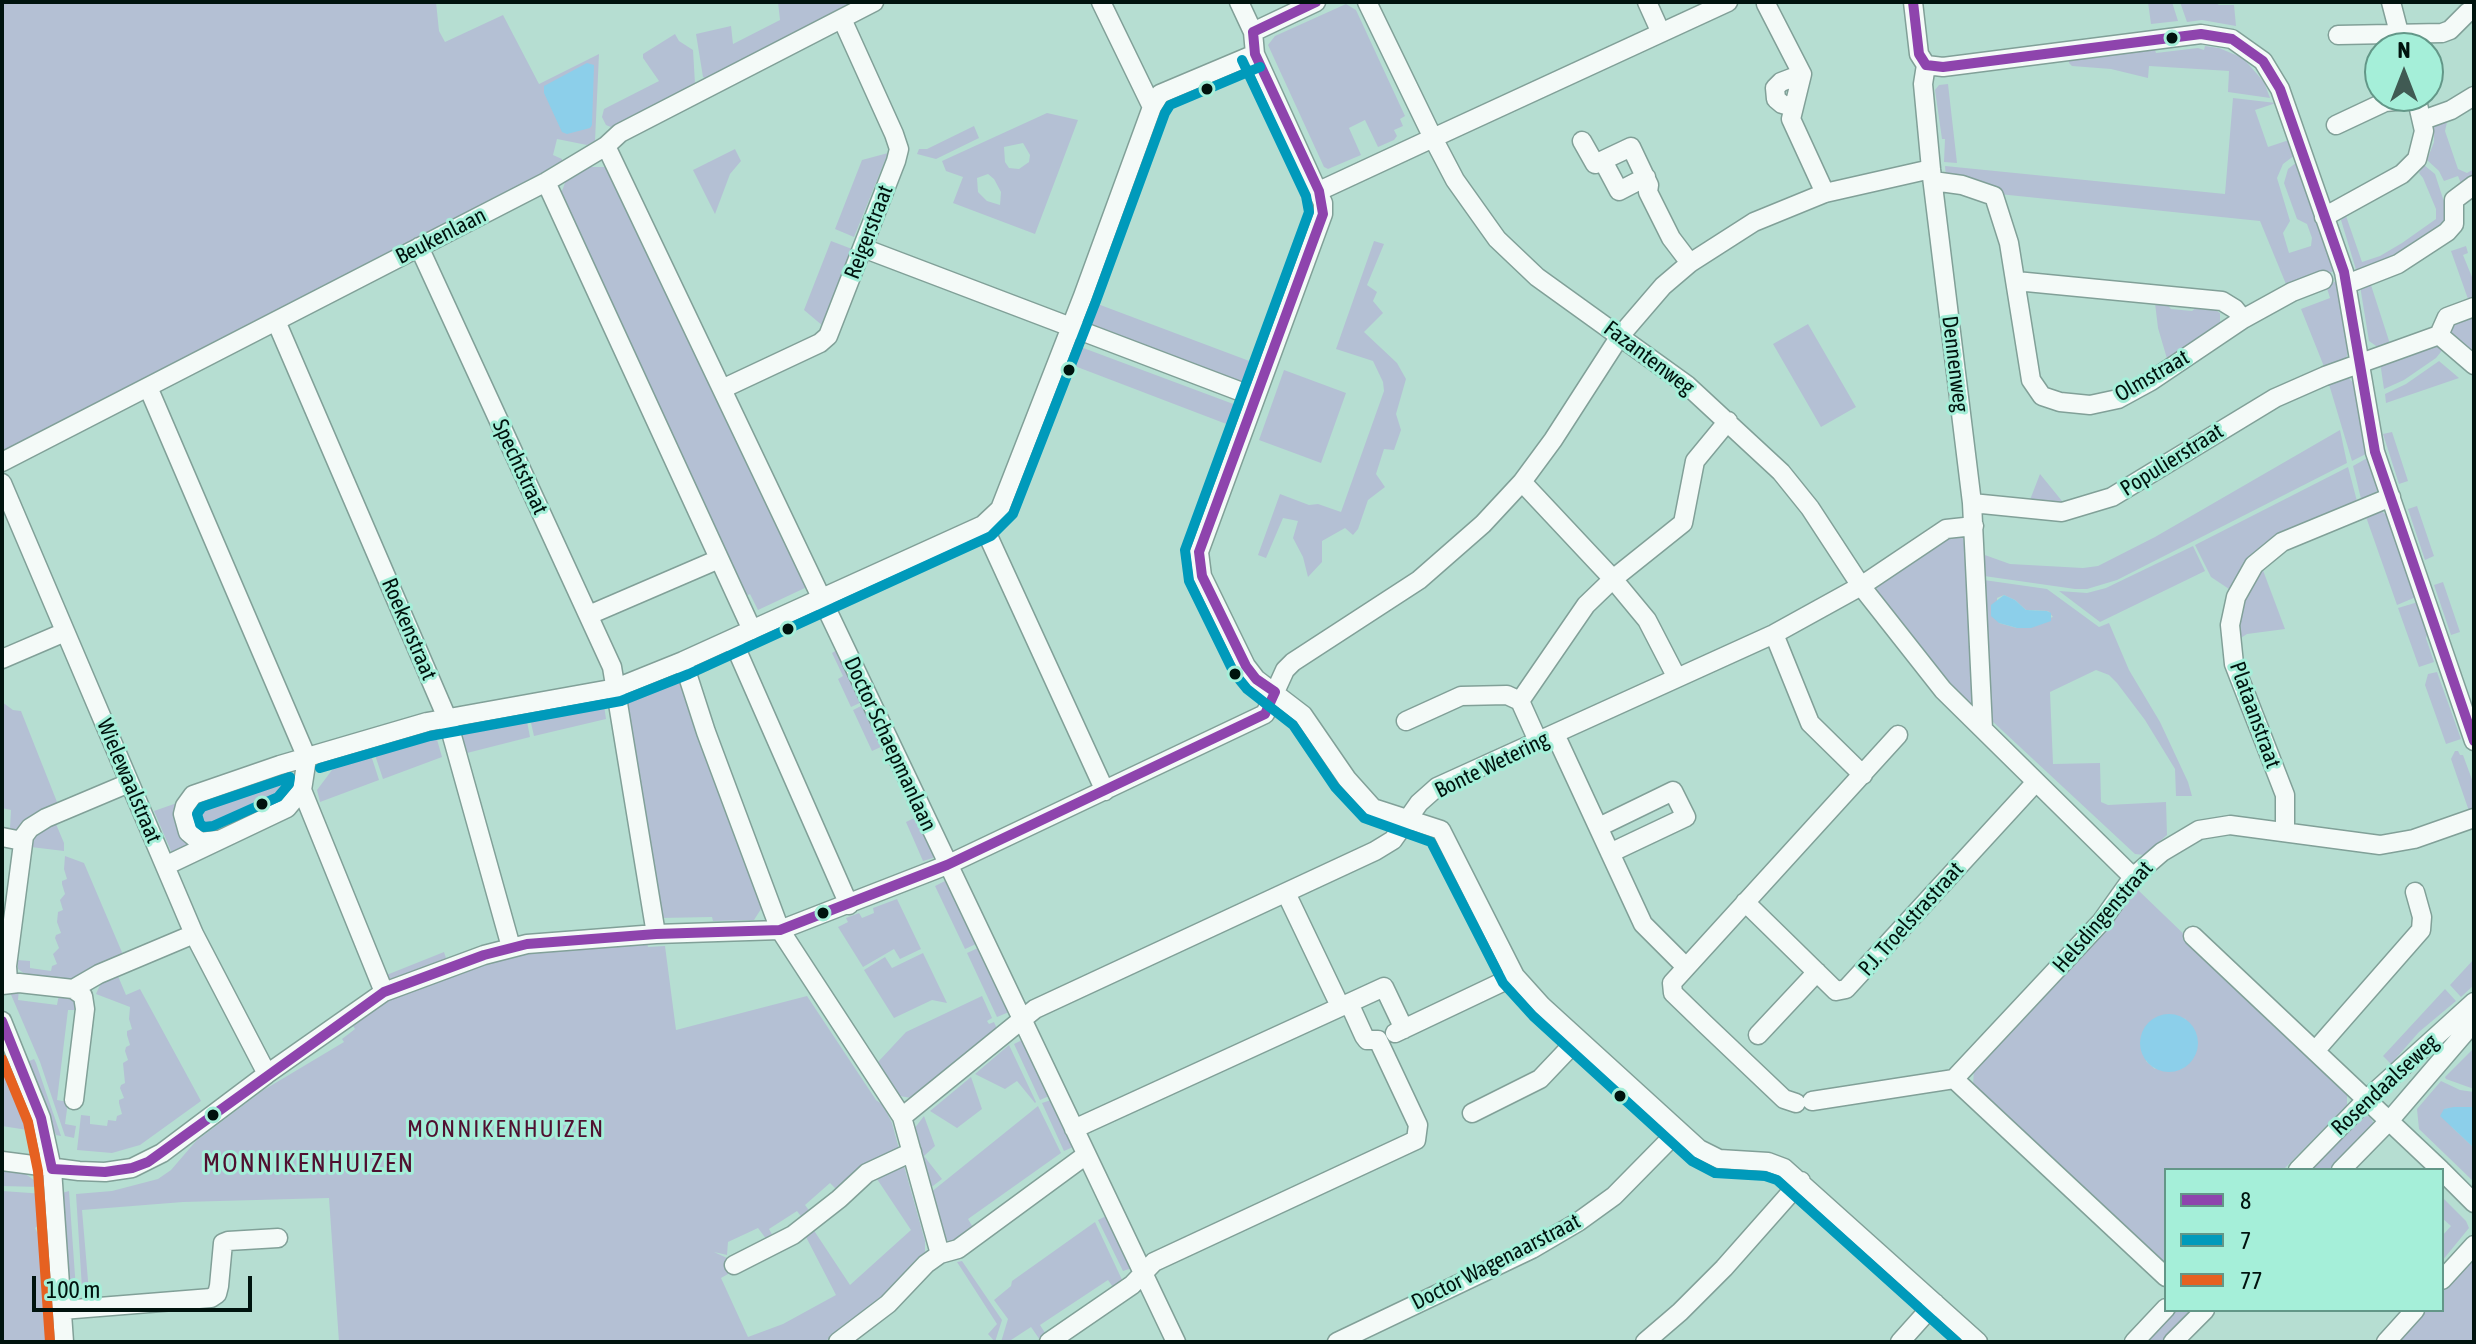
<!DOCTYPE html>
<style>
body{margin:0}
#map{position:relative;width:2476px;height:1344px;overflow:hidden;background:#b6ded2;font-family:"Asap Condensed",sans-serif}
canvas{display:block}
.frame{position:absolute;inset:0;border:4px solid #00130e;pointer-events:none}
.legend{position:absolute;left:2164px;top:1168px;width:280px;height:144px;box-sizing:border-box;background:#a5efd9;border:2px solid #639788;margin:0;padding:10px 14px;list-style:none;font-size:24px;color:#00130e}
.legend li{display:flex;align-items:center;gap:16px;height:40px}
.legend b{width:40px;border:2px solid #639788}
.north{position:absolute;left:2364px;top:32px;width:80px;height:80px;box-sizing:border-box;background:#a5efd9;border:2px solid #639788;border-radius:50%;rotate:0deg;font-size:22px;font-weight:700;line-height:32px;text-align:center;color:#00130e}
.north::after{content:'';display:block;margin:auto;width:28px;height:36px;background:#405a53;clip-path:polygon(50% 0,100% 100%,50% 72%,0 100%)}
.scale{position:absolute;left:32px;top:1276px;width:220px;height:36px;box-sizing:border-box;border:4px solid #00130e;border-top:0;padding-left:10px;font-size:24px;line-height:28px;white-space:nowrap;color:#00130e;-webkit-text-stroke:6px #a5efd9;paint-order:stroke}
</style>
<div id="map">
<canvas width="2476" height="1344"></canvas>
<div class="frame"></div>
<ul class="legend">
<li><b style="height:10px;background:#8e44ad"></b>8</li>
<li><b style="height:10px;background:#009abb"></b>7</li>
<li><b style="height:10px;background:#e66121"></b>77</li>
</ul>
<div class="north">N</div>
<div class="scale">100 m</div>
</div>
<script>
const g = document.querySelector('canvas').getContext('2d');
g.lineJoin = 'round';
function fillPath(path, color) { g.fillStyle = color; g.fill(path, 'evenodd'); }
const poly = rows => new Path2D(rows.map(r => 'M' + r).join(''));
function strokePath(path, color, width, dash) { g.strokeStyle = color; g.lineWidth = width; g.lineCap = dash ? 'butt' : 'round'; g.setLineDash(dash || []); g.stroke(path); }
function drawText(font, color, halo, rows, align = 'center') {
  g.font = font + ' "Asap Condensed",sans-serif'; g.lineWidth = 6; g.setLineDash([]); g.textBaseline = 'middle'; g.strokeStyle = halo; g.fillStyle = color; for (const [text, x, y, turn = 0] of rows) {
    g.save(); g.translate(x, y); g.rotate((+turn || 0) * Math.PI / 180); g.textAlign = isNaN(turn) ? turn : align; if (halo) g.strokeText(text, 0, 0); g.fillText(text, 0, 0); g.restore();
  }
}
fillPath(poly([
 [2,2,436,2,439,31,445,42,503,15,539,84,599,54,595,141,587,145,557,139,553,155,562,159,562,165,2,454],
 [778,2,859,2,708,80,703,77,696,34,731,26,733,44,780,20],
 [2148,2,2172,2,2178,21,2151,24],
 [2180,2,2214,2,2219,5,2234,5,2236,26,2202,20,2187,22],
 [1346,4,1356,10,1405,116,1400,119,1403,126,1394,130,1397,136,1394,140,1378,147,1365,120,1349,128,1361,155,1328,169,1324,167,1268,45,1275,36],
 [675,34,679,41,693,50,695,84,613,128,606,125,602,117,604,109,659,81,643,58,643,54],
 [2205,46,2219,48,2243,58,2264,82,2270,98,2228,92,2229,71,2149,66,2148,78,2111,69,2072,66,2069,63,2069,58,2154,47,2156,53,2198,48,2204,50],
 [1948,84,1957,163,1944,162,1945,139,1942,139,1935,90,1939,85],
 [2233,98,2276,103,2255,110,2268,147,2289,140,2295,155,2283,164,2277,178,2290,221,2283,233,2289,253,2311,246,2312,238,2307,224,2297,219,2284,183,2288,169,2297,162,2334,271,2288,289,2260,221,1999,194,1946,178,1945,166,2225,194],
 [1047,113,1078,120,1035,234,953,203,963,177,946,171,942,161],
 [1023,143,1030,155,1029,162,1019,169,1009,168,1005,162,1004,147],
 [988,174,994,179,1001,192,1000,205,987,201,978,192,977,178],
 [2448,118,2445,131,2458,169,2467,173,2474,169,2474,180,2462,186,2458,176,2444,181,2439,171,2427,160,2434,142,2434,122],
 [974,126,979,138,936,159,917,154,919,149,927,149],
 [735,149,741,161,730,174,715,214,693,170],
 [888,153,854,237,835,229,862,160],
 [2424,165,2435,174,2447,211,2446,222,2395,259,2357,273,2341,220,2346,216,2362,262,2380,256,2402,243,2436,219,2436,209,2423,178,2419,173],
 [590,167,608,167,807,587,758,610,750,594,743,597,558,192,562,191,566,180],
 [831,241,852,249,823,326,804,310],
 [1374,241,1384,244,1367,285,1377,292,1373,301,1383,313,1364,332,1397,363,1406,379,1396,414,1401,430,1394,450,1384,449,1376,474,1385,487,1368,500,1358,529,1353,535,1345,528,1322,541,1322,562,1308,577,1303,557,1293,538,1298,521,1283,518,1266,558,1258,555,1280,494,1309,505,1318,504,1341,512,1384,391,1383,382,1373,361,1336,349],
 [2466,246,2468,253,2463,255,2474,282,2474,297,2468,299,2451,251],
 [2337,281,2349,348,2346,359,2325,369,2301,309,2330,298,2326,285],
 [2370,282,2390,344,2379,348,2369,341,2360,286],
 [1095,303,1252,362,1244,384,1087,324],
 [2155,303,2167,304,2171,309,2192,311,2197,307,2214,309,2220,313,2220,323,2168,362,2158,328],
 [2473,316,2474,319,2474,354,2453,336,2451,329,2455,323],
 [1808,324,1856,407,1821,427,1773,344],
 [2437,343,2444,348,2436,358,2404,380,2384,389,2380,362],
 [1078,346,1236,405,1229,425,1072,365],
 [2439,361,2459,378,2386,403,2385,394,2406,384],
 [1284,370,1346,393,1321,463,1259,440],
 [2346,376,2355,384,2368,453,2352,461,2328,381],
 [2340,430,2347,463,2117,580,2087,589,2075,589,1984,576,1982,554,2010,564,2083,568,2098,566,2155,537],
 [2392,432,2408,481,2399,484,2383,434],
 [2369,457,2378,490,2362,503,2353,466],
 [2348,467,2358,505,2317,521,2232,591,2211,577,2195,545],
 [2040,474,2062,501,2059,507,2028,505],
 [2417,506,2434,556,2425,560,2408,509],
 [2380,510,2389,517,2416,597,2397,605,2365,514],
 [1959,534,1963,537,1964,544,1967,544,1975,704,1971,707,1963,701,1883,603,1876,587,1881,577,1941,536],
 [2193,546,2205,571,2100,622,2059,591,2087,593,2106,588],
 [2261,565,2285,629,2247,634,2236,641,2237,611],
 [1984,580,2047,589,2099,627,2109,623,2129,670,2160,722,2188,782,2192,796,2176,796,2175,769,2145,720,2117,683,2109,675,2096,670,2050,692,2053,764,2100,763,2101,802,2108,805,2166,802,2167,835,2144,855,2135,854,1991,720],
 [2004,595,2015,600,2026,610,2048,611,2053,617,2017,628,1999,623,1997,598],
 [2443,582,2460,632,2451,635,2434,585],
 [2418,602,2428,632,2426,638,2434,662,2419,667,2398,608],
 [837,650,862,702,851,707,838,679,843,676,832,653],
 [2437,672,2461,739,2446,744,2425,685,2428,674],
 [683,680,765,907,761,909,754,920,713,921,712,917,660,918,624,704],
 [594,698,603,698,606,719,534,736,528,710,537,708,542,712,591,703],
 [2,702,13,710,21,711,59,807,13,832,2,832,2,827,10,828,11,810,2,808],
 [863,705,883,746,872,751,853,710],
 [525,711,530,737,467,753,461,733,468,720,474,723,521,715],
 [434,729,442,757,383,779,372,746,377,748,425,734,427,730],
 [369,749,379,780,320,802,317,790,332,770,347,758],
 [2455,751,2458,751,2460,755,2463,755,2474,785,2474,812,2470,814,2451,759],
 [288,772,292,776,293,785,282,803,242,821,237,811,215,821,219,831,212,835,197,832,191,810,197,801],
 [177,803,195,846,174,858,154,811],
 [916,817,934,854,933,858,923,861,906,822],
 [56,824,64,843,64,851,31,847,38,831],
 [65,856,84,863,124,957,72,980,25,974,18,969,17,960,30,961,30,968,51,971,52,966,57,964,53,954,59,948,55,938,56,935,61,933,57,922,58,912,63,910,60,900,65,894,62,884,62,881,67,879,64,869],
 [945,881,976,944,965,949,935,886],
 [2138,890,2347,1091,2347,1105,2283,1170,2166,1170,2166,1263,1985,1102,1973,1087,1974,1067],
 [2168,1016,2186,1019,2155,1069,2146,1061,2149,1023],
 [897,899,921,949,900,959,894,949,863,967,838,927,848,922,846,918,859,913,862,918,874,913,873,908],
 [647,942,648,947,665,946,676,1030,807,996,876,1100,883,1105,892,1123,899,1149,837,1190,830,1183,805,1205,811,1213,803,1219,797,1211,769,1229,774,1238,767,1240,758,1228,728,1242,727,1255,714,1252,727,1258,728,1274,721,1278,748,1337,783,1324,836,1295,805,1235,813,1229,850,1285,911,1230,875,1176,903,1162,925,1241,925,1255,887,1294,824,1342,339,1342,329,1198,183,1202,82,1210,90,1304,83,1304,76,1194,112,1191,158,1179,171,1170,196,1141,262,1091,344,1042,342,1039,355,1029,353,1026,387,999,507,954],
 [978,948,1009,1012,997,1017,967,953],
 [444,952,447,961,394,980,384,976],
 [923,953,947,1003,932,1000,894,1018,864,970,885,957,892,968],
 [2474,959,2474,985,2461,997,2450,985],
 [118,976,126,995,140,989,201,1101,140,1145,112,1153,77,1150,81,1115,90,1116,90,1124,107,1126,108,1120,116,1121,117,1116,122,1114,119,1103,119,1100,124,1098,120,1088,121,1085,125,1083,123,1063,128,1060,125,1051,126,1047,130,1045,127,1035,127,1031,132,1029,129,1019,130,1007,96,994,101,983],
 [19,989,18,1000,57,1005,59,994,69,996,77,1002,79,1010,68,1010,57,1100,68,1102,65,1124,76,1126,74,1138,65,1136,40,1062,9,990],
 [2445,989,2456,1001,2419,1032,2391,1064,2383,1056],
 [982,996,992,1018,987,1021,989,1024,994,1022,998,1031,990,1033,911,1098,900,1096,878,1062,906,1032],
 [2,1040,18,1079,34,1131,2,1126],
 [1022,1040,1049,1096,1040,1100,1014,1044],
 [1009,1045,1036,1102,1035,1103,1017,1081,1005,1089,975,1074],
 [2474,1048,2474,1089,2446,1079,2445,1077],
 [34,1059,36,1063,61,1136,56,1135,27,1062],
 [971,1077,982,1109,957,1128,930,1111],
 [2441,1081,2460,1090,2474,1092,2474,1107,2444,1109,2452,1127,2474,1148,2474,1182,2419,1129,2417,1109],
 [1051,1100,1073,1147,1064,1151,1042,1103],
 [1038,1106,1061,1153,968,1219,974,1229,957,1242,944,1240,930,1193],
 [2362,1115,2370,1117,2375,1125,2337,1170,2307,1170],
 [924,1116,935,1146,924,1156,942,1179,929,1189,914,1129],
 [2,1169,24,1173,41,1185,40,1187,2,1186],
 [2,1191,45,1194,47,1219,35,1228,37,1232,48,1226,56,1342,2,1342],
 [69,1191,77,1304,69,1305,62,1193],
 [2442,1197,2466,1221,2469,1228,2442,1261,2442,1236,2451,1226,2442,1218],
 [1106,1216,1132,1268,1123,1271,1098,1220],
 [1095,1222,1124,1284,1115,1290,1108,1280,1040,1325,1047,1336,1040,1340,1031,1327,1008,1342,1001,1342,1008,1319,994,1300,1011,1286,1012,1281],
 [2474,1254,2474,1342,2393,1342,2424,1310,2442,1310,2442,1289],
 [962,1261,1002,1320,995,1342,988,1334,997,1324,957,1262],
 [2172,1310,2188,1310,2189,1314,2166,1342,2141,1342]
]), '#b4c0d4');
fillPath(poly([
 [587,63,594,65,592,125,590,128,567,134,562,132,544,93,544,86],
 [2004,595,2015,600,2026,610,2047,611,2051,613,2051,621,2031,628,2017,628,1999,623,1991,616,1991,605],
 '2140 1043a29 29 0 1 1 58 0a29 29 0 1 1-58 0Z',
 [2454,1107,2474,1107,2474,1148,2440,1116,2444,1109]
]), '#8ccfea');
const minor = poly([
 [1101,2,1152,107],
 [1239,2,1253,32,1255,54,1323,203,1323,214,1199,552,1202,576,1246,666,1256,679,1303,715,1347,779,1373,808,1441,830,1515,976,1542,1006,1699,1149,1719,1159,1768,1162,1784,1168,1978,1342],
 [1647,2,1661,33],
 [1728,2,1433,138,1455,180,1497,239,1537,277,1687,385,1781,472,1810,508,1861,586,1943,690,2133,877],
 [1913,2,1919,54,1926,65,1923,84,1931,169,1972,503,1983,729],
 [2391,2,2403,48],
 [1766,4,1802,74,1791,119,1825,193],
 [1253,32,1316,2],
 [2338,35,2442,33,2450,30,2468,12,2474,12],
 [1926,65,1943,67,2201,34,2232,39,2263,61,2280,89,2344,272,2375,452,2474,741],
 [1792,107,1782,104,1776,99,1775,88,1781,82,1802,74],
 [2423,120,2451,110,2474,96],
 [2336,125,2385,102,2417,99],
 [1582,141,1595,164,1631,147,1649,185,1648,192,1671,238,1690,263],
 [606,146,1176,1342],
 [1603,161,1619,191,1646,177],
 [1933,181,1962,185,1994,196,2009,243,2031,380,2042,396,2060,402,2090,405,2118,399,2151,381,2243,319,2292,292,2323,280],
 [546,182,752,630],
 [1319,191,1433,138,1367,2],
 [2324,217,2402,174,2417,159,2424,131,2416,96],
 [419,247,612,667,656,934],
 [863,248,1255,397],
 [2016,281,2222,301,2235,309,2243,319],
 [2347,284,2398,264,2447,232,2454,224,2454,200,2474,185],
 [276,321,447,718,511,947],
 [2439,335,2474,365],
 [148,387,307,758],
 [722,389,820,343,828,336,896,161,899,149,894,134,842,19],
 [2,462,546,182,606,146,620,133,874,2],
 [1522,482,1613,579,1647,620,1677,678],
 [2,483,194,934,267,1074],
 [1972,503,2062,512,2112,497,2275,398,2325,376,2439,335,2447,317,2474,307],
 [983,525,1105,791],
 [589,615,719,559],
 [1774,634,1810,723,1863,775],
 [732,639,849,905],
 [2,659,65,632],
 [683,661,706,732,780,930,902,1117,940,1254],
 [1520,701,1586,605,1613,579,1683,523,1695,461,1728,421],
 [1406,721,1461,696,1507,695,1520,701,1538,741],
 [1555,734,1643,924,1686,967],
 [302,790,384,992],
 [1599,827,1673,791,1686,817,1610,853],
 [2285,832,2285,795,2234,664,2230,625,2236,597,2254,565,2282,542,2391,497],
 [2,837,22,841],
 [217,840,200,842,188,832,183,814,185,806,193,795,280,765,427,722,616,688,683,661,983,525,1000,509,1083,296,1152,107,1160,94,1255,54],
 [165,866,287,808,302,790,307,758],
 [1286,893,1340,1006],
 [1745,902,1836,991,1846,989,2036,782],
 [2193,936,2441,1170],
 [8,982,7,966,24,836,30,828,46,818,129,783],
 [2,985,19,983,73,989,99,974,194,934],
 [73,989,83,996,85,1009,74,1100],
 [2,1021,41,1118,52,1169,64,1342],
 [1395,1033,1515,976],
 [1758,1035,1817,972],
 [2315,1051,2421,930,2422,917,2415,892],
 [1954,1079,2101,922,2133,877,2162,852,2199,830,2230,825,2380,845,2414,839,2474,818],
 [1954,1079,2166,1277],
 [1812,1101,1954,1079],
 [1796,1103,1784,1099,1705,1024,1673,993,1672,983,1898,735],
 [1472,1113,1540,1079,1578,1039],
 [902,1117,1035,1009,1375,851,1393,840,1419,803,1437,787,1774,634,1861,586,1946,529,1974,526],
 [1074,1129,1384,987,1404,1029],
 [2,1161,79,1171,105,1172,132,1168,162,1153,267,1074,384,992,484,955,527,944,656,934,780,930,947,865,1265,714,1285,670,1293,662,1419,580,1483,524,1522,482,1553,440,1620,336,1663,286,1690,263,1754,222,1825,193,1931,169],
 [2298,1170,2367,1099,2474,1002],
 [2341,1170,2390,1120,2474,1022],
 [2442,1171,2474,1203],
 [734,1265,793,1235,839,1199,867,1173,912,1152],
 [2442,1280,2474,1245],
 [62,1310,211,1298,217,1294,219,1286,223,1243,228,1241,278,1238],
 [838,1342,888,1304,926,1264,940,1254,958,1249,1086,1155],
 [1049,1342,1132,1285,1154,1262,1416,1140,1418,1125,1378,1040,1367,1040,1364,1036,1349,1003],
 [1337,1342,1532,1249,1578,1222,1614,1196,1678,1131],
 [1645,1342,1680,1312,1724,1268,1801,1181],
 [1900,1342,1935,1303],
 [2134,1342,2166,1308],
 [2173,1342,2205,1310],
 [2386,1342,2415,1310]
]);
strokePath(minor, '#81a098', 21);
strokePath(minor, '#f4faf8', 18);
strokePath(poly([
 [1913,2,1919,54,1926,65],
 [1253,32,1255,54,1319,191,1323,214,1199,552,1202,576,1246,666,1256,679,1275,692],
 [1253,32,1316,2],
 [1926,65,1943,67,2201,34,2232,39,2263,61,2280,89,2344,272,2375,452,2474,741],
 [2,1021,41,1118,52,1169],
 [52,1169,105,1172,132,1168,148,1162,384,992,484,955,527,944,656,934,780,930,947,865,1265,714,1275,692]
]), '#8e44ad', 10);
strokePath(poly([
 [1242,60,1306,196,1309,212,1185,550,1189,581,1234,673,1247,689,1293,725,1335,787,1364,818,1431,842,1503,983,1533,1016,1692,1161,1715,1173,1765,1176,1777,1180,1957,1342],
 [320,768,430,736,621,701,689,674,991,536,1013,514,1096,301,1165,113,1170,105,1260,67],
 [290,777,289,784,278,797,213,826,204,827,200,824,197,814,202,807,290,777]
]), '#009abb', 10);
strokePath(poly([
 [2,1059,28,1122,38,1171,50,1342]
]), '#e66121', 10);
for (const [x, y, r, color] of [
 [2172,38,7,"#00130e"],
 [1207,89,7,"#00130e"],
 [1069,370,7,"#00130e"],
 [788,629,7,"#00130e"],
 [1235,674,7,"#00130e"],
 [262,804,7,"#00130e"],
 [823,913,7,"#00130e"],
 [1620,1096,7,"#00130e"],
 [213,1115,7,"#00130e"]
]) { const dot = new Path2D(); dot.arc(x, y, r, 0, 2 * Math.PI); g.fillStyle = color; g.fill(dot); strokePath(dot, '#a5efd9', 3); }
drawText('22px', '#00130e', '#a5efd9', [
 ["Reigerstraat",869,232,-69],
 ["Beukenlaan",441,236,-27],
 ["Fazantenweg",1649,358,37],
 ["Dennenweg",1955,364,83],
 ["Olmstraat",2152,376,-30],
 ["Populierstraat",2172,460,-32],
 ["Spechtstraat",520,467,65],
 ["Roekenstraat",409,629,67],
 ["Plataanstraat",2255,715,70],
 ["Doctor Schaepmanlaan",890,744,65],
 ["Bonte Wetering",1492,765,-26],
 ["Wielewaalstraat",129,781,67],
 ["Helsdingenstraat",2103,917,-49],
 ["P.J. Troelstrastraat",1911,919,-48],
 ["Rosendaalseweg",2385,1085,-43],
 ["Doctor Wagenaarstraat",1496,1262,-27]
]);
g.letterSpacing = '2px';
drawText('24px', '#501030', '#a5efd9', [
 ["MONNIKENHUIZEN",506,1129]
]);
g.letterSpacing = '0px';
g.letterSpacing = '2px';
drawText('26px', '#501030', '#a5efd9', [
 ["MONNIKENHUIZEN",309,1164]
]);
g.letterSpacing = '0px';
</script>
